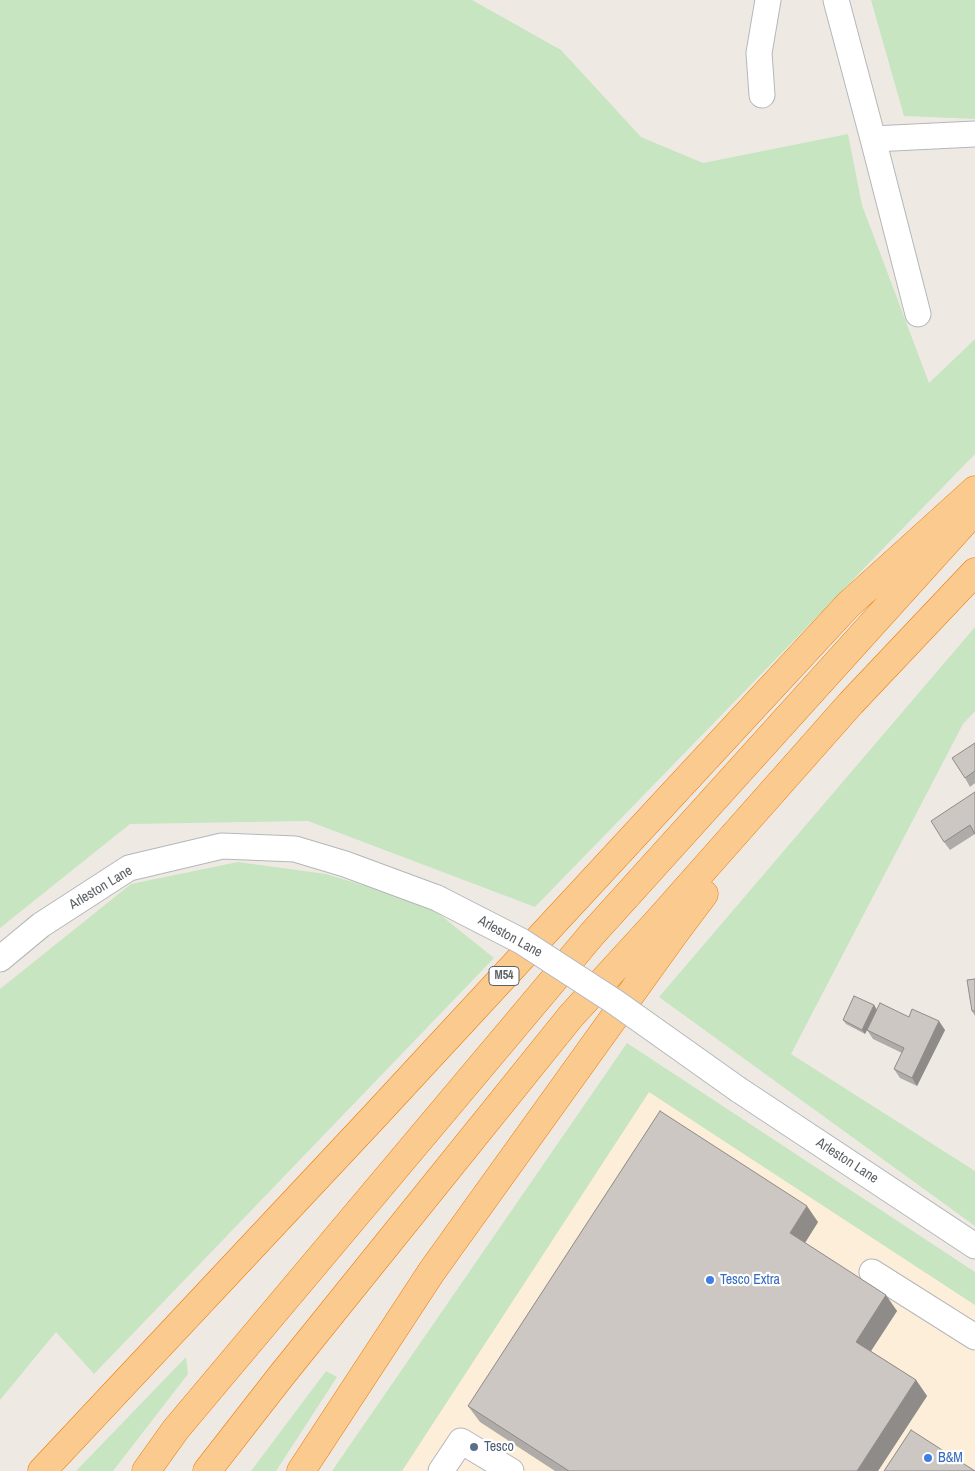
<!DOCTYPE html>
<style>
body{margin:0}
canvas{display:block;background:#eeeae3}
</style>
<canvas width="975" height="1471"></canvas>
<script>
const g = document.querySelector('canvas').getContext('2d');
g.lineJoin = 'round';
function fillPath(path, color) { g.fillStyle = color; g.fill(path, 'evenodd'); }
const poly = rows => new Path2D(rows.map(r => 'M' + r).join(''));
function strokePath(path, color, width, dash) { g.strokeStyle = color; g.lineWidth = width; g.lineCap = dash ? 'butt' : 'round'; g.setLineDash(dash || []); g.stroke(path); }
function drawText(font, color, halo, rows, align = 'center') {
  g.font = font + ' "Archivo Narrow",sans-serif'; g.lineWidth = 4.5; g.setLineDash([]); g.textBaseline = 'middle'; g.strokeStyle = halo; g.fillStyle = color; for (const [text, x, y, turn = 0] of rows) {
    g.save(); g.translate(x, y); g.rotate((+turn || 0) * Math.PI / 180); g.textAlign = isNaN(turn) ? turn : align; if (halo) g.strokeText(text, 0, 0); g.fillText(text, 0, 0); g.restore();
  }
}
fillPath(poly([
 [649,1092,975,1305,975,1471,402,1471]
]), '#fdeed9');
fillPath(poly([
 [0,0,472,0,561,50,641,137,703,163,848,134,862,205,929,383,975,339,975,454,535,907,308,821,130,824,0,928],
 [871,0,975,0,975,119,904,116],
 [975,627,975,711,963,724,791,1054,975,1171,975,1226,659,997],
 [238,862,326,874,428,905,494,958,94,1374,56,1332,0,1400,0,989,131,884],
 [627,1043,975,1272,975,1305,649,1092,402,1471,332,1471],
 [186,1357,188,1374,113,1471,76,1471],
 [326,1371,337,1377,276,1471,251,1471]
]), '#c7e5c0');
const minor = poly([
 [836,0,873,139,975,134],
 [762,95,759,53,768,0],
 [873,139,918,314],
 [0,959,41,925,129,868,222,846,295,849,345,864,437,898],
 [739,1090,975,1246],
 [872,1272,975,1337],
 [441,1471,461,1441,511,1471]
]);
const highway = poly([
 [42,1471,371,1120,848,605,975,490],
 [146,1471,176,1429,593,933,969,517],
 [207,1471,281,1376,571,1016,658,921,851,703,975,572],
 [301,1471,432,1271,674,934,704,894]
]);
strokePath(minor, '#b4b7ba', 27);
strokePath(highway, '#ed7805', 29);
strokePath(minor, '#fff', 25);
strokePath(highway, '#fbca8e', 28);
const minorBridge = poly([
 [437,898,521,941,615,1002,739,1090]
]);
strokePath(minorBridge, '#b4b7ba', 27, []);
strokePath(minorBridge, '#fff', 25);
fillPath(poly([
 [975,743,975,783,970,787,965,778],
 [975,792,975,834,950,850,944,842],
 [975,979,975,1016,972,1011],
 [874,1005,877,1010,865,1034,846,1024,843,1020],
 [909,1017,945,1030,917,1086,900,1078,894,1069,902,1053,873,1039,867,1030],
 [818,1222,805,1243,897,1311,871,1351,916,1380,927,1396,878,1471,555,1471,480,1422,468,1406]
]), '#afaba8');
fillPath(poly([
 [874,1005,877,1010,865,1034,862,1030],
 [939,1021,945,1030,917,1086,912,1078],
 [807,1206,818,1222,801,1249,790,1233],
 [886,1295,897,1311,867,1357,856,1342],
 [916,1380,927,1396,878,1471,857,1471]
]), '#8f8b88');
const building = poly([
 [975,743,975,771,965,778,952,758,975,743],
 [975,792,975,834,970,825,944,842,931,821,975,792],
 [975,979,975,1011,972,1011,967,980,975,979],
 [854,996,874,1005,862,1030,843,1020,854,996],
 [880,1003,909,1017,912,1009,939,1021,912,1078,894,1069,904,1048,867,1030,880,1003],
 [660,1111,807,1206,790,1233,886,1295,856,1342,916,1380,857,1471,569,1471,468,1406,660,1111],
 [911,1430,975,1471,884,1471,911,1430]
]);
fillPath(building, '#ccc7c3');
strokePath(building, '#8f8b88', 1);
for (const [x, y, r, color] of [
 [710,1280,5,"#3f7fe0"],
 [474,1447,5,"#5c6f8a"],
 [928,1458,5,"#3f7fe0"]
]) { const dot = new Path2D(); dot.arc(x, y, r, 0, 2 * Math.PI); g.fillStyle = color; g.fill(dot); strokePath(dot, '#fff', 2); }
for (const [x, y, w] of [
 [504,976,30]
]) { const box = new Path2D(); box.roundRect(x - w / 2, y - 9.5, w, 19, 4); g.fillStyle = '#fff'; g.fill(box); strokePath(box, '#5c6164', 1); }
drawText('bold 12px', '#5c6164', null, [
 ["M54",504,976]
]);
drawText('14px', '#5c6164', '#fff', [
 ["Arleston Lane",101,888,-31],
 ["Arleston Lane",510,937,29],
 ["Arleston Lane",847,1161,33]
]);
drawText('14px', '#366cbe', '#fff', [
 ["Tesco Extra",720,1280],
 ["B&M",938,1458]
], 'left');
drawText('14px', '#4e5e75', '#fff', [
 ["Tesco",484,1447]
], 'left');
</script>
